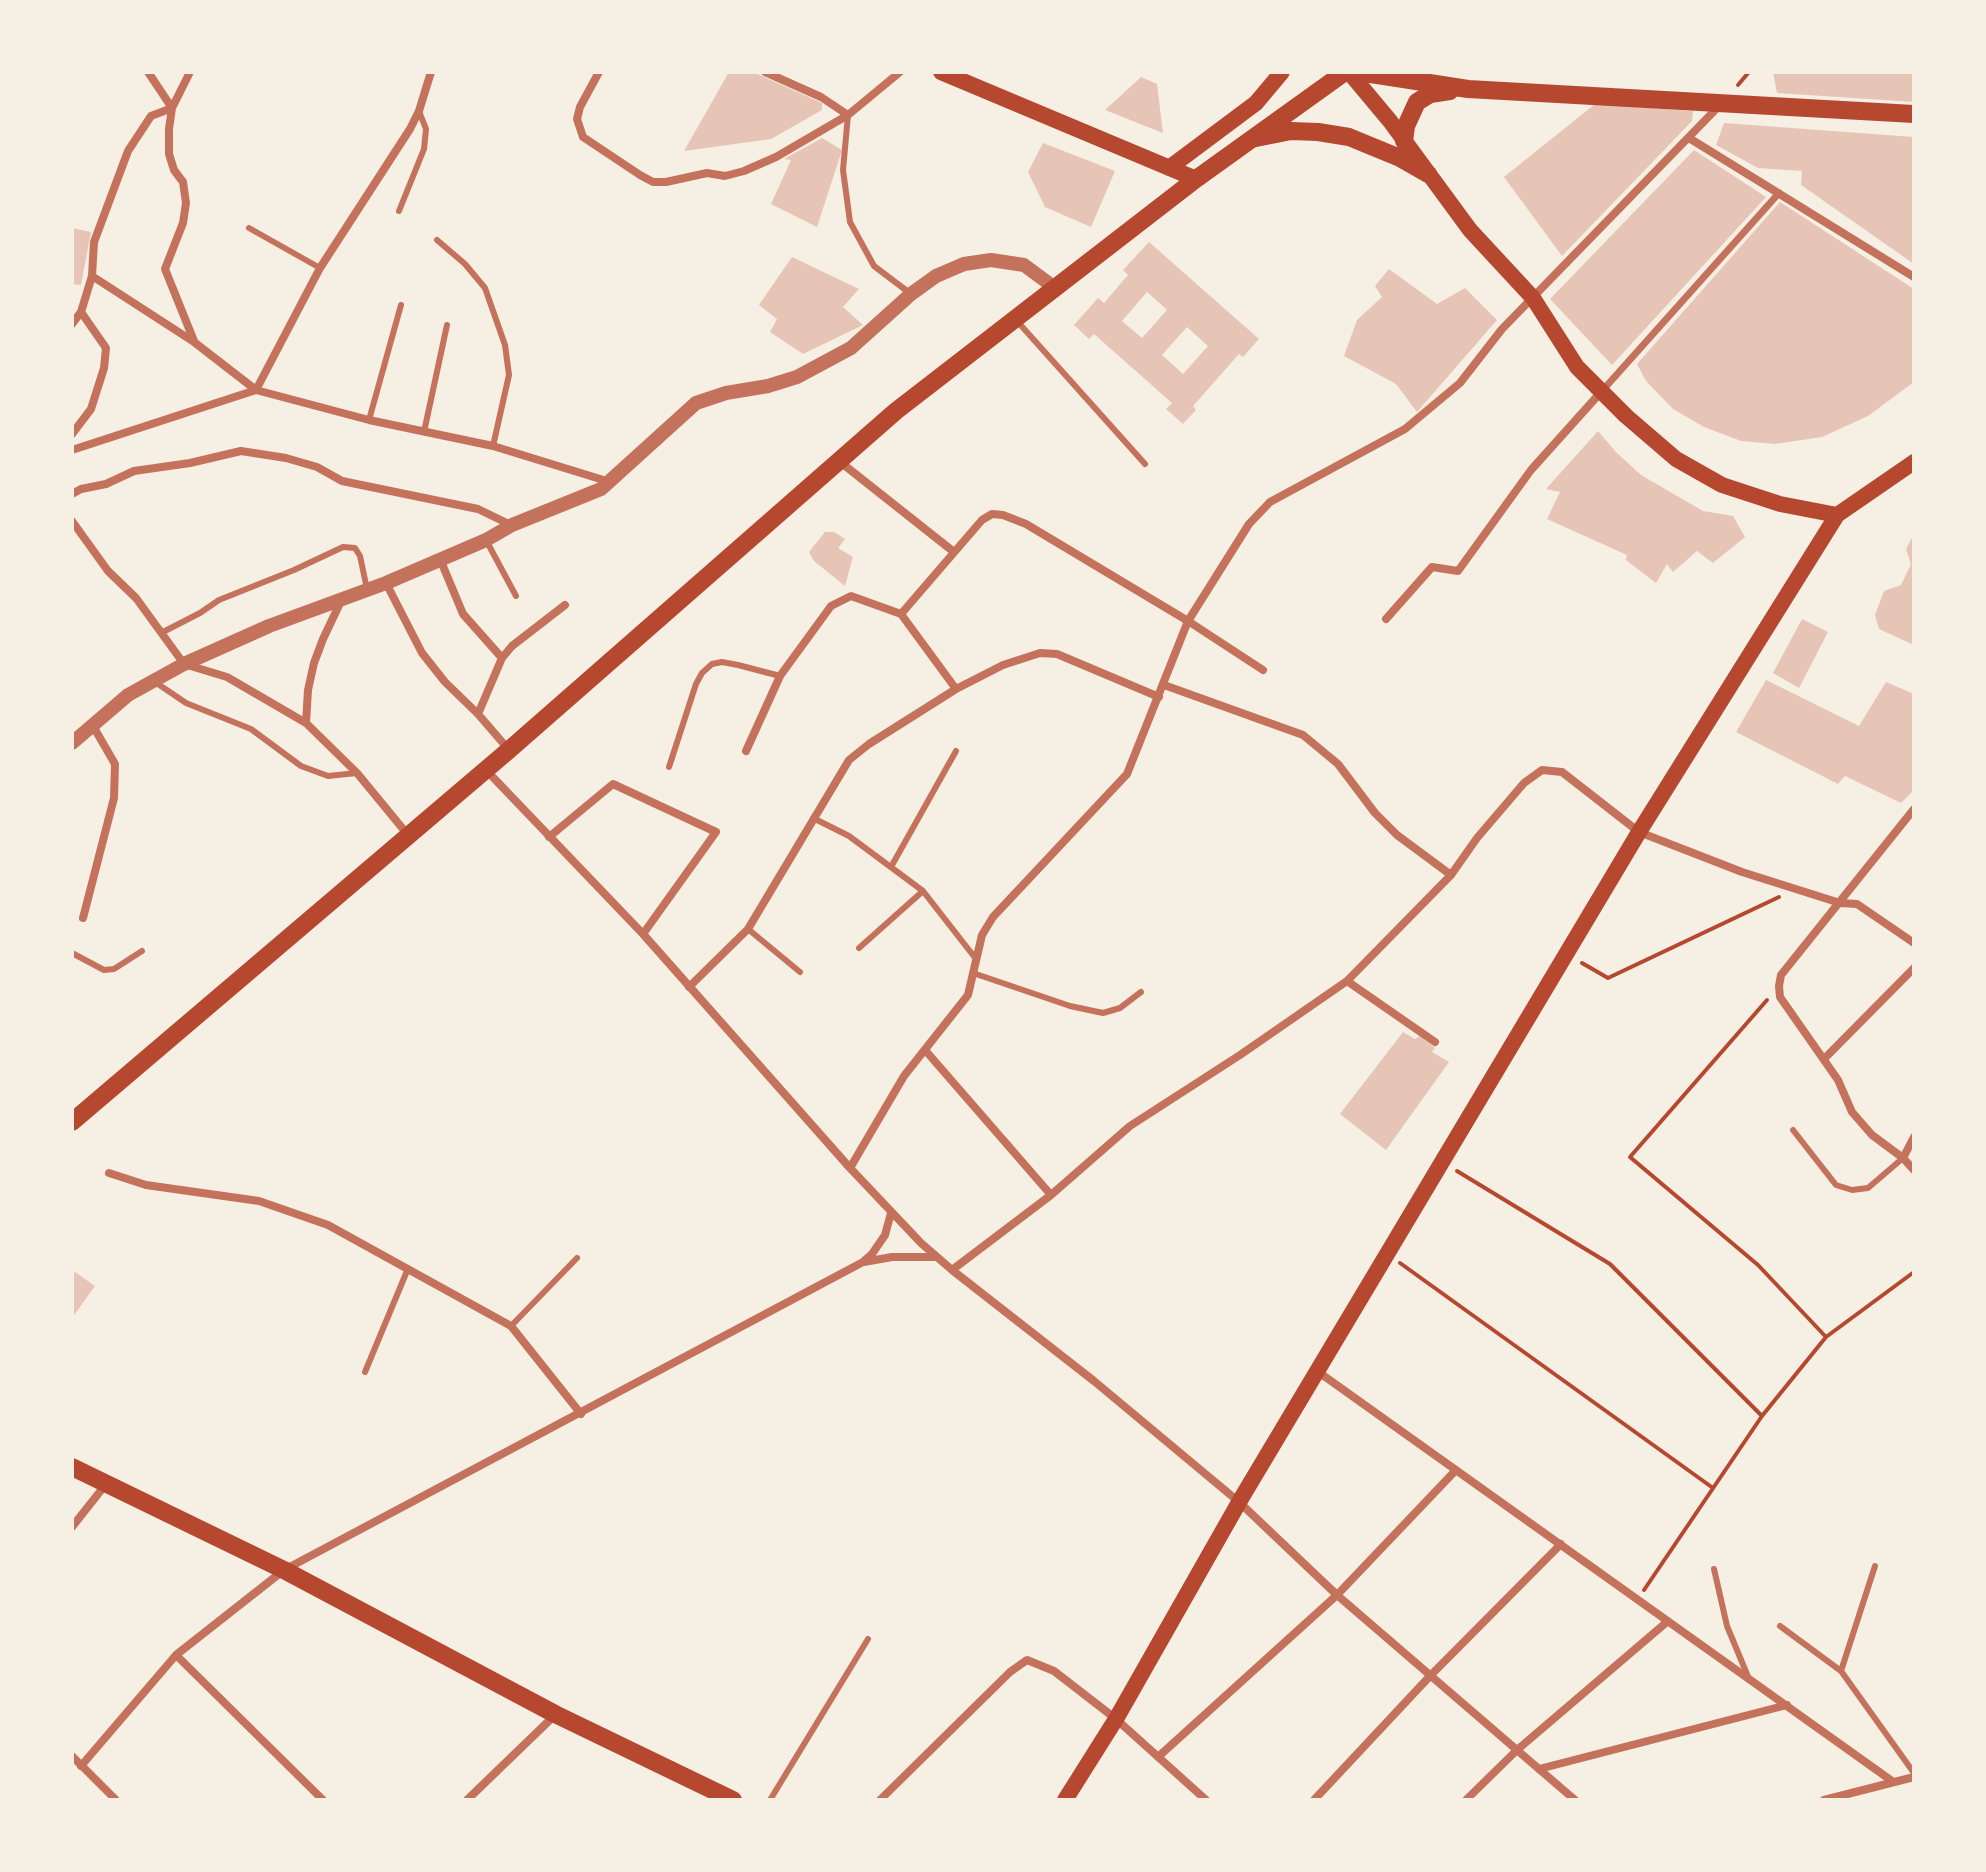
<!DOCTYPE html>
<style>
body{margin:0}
#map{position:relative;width:1986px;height:1872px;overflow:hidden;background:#f6efe4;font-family:Arial,sans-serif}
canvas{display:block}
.frame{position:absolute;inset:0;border:74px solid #f6efe4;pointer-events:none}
</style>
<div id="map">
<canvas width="1986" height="1872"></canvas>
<div class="frame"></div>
</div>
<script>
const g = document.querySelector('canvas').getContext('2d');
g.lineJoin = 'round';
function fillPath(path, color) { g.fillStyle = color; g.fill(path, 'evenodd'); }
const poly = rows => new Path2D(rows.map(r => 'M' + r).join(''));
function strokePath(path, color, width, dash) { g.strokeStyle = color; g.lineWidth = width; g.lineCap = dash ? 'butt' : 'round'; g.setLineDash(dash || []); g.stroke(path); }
fillPath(poly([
 [729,72,753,72,822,103,822,110,771,139,684,151],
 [1773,72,1914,72,1914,102,1777,93],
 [1141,77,1157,84,1163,133,1105,110],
 [1595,104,1693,111,1692,121,1562,256,1504,177],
 [1724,123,1914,137,1914,264,1801,185,1802,171,1758,168,1716,145],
 [822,138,842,150,817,227,771,204,791,160,784,159],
 [1043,143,1115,171,1091,227,1045,207,1028,172],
 [1694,150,1766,197,1612,365,1550,299],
 [1780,202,1914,289,1914,382,1868,416,1822,437,1775,444,1741,441,1704,427,1673,409,1646,381,1637,364],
 [72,228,91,232,81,285,72,284],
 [1149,242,1259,339,1243,357,1239,354,1193,406,1196,410,1183,424,1166,409,1172,403,1094,334,1089,339,1074,325,1098,298,1104,303,1128,275,1123,270],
 [1147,292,1167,310,1142,338,1122,321],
 [1187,327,1208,346,1183,374,1162,355],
 [792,257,859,289,843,307,863,325,803,354,770,332,777,319,759,305],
 [1389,269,1437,304,1465,288,1497,320,1417,412,1396,384,1344,356,1357,320,1382,297,1375,286],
 [1598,431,1616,452,1641,475,1703,511,1733,516,1745,537,1713,563,1697,551,1673,572,1667,564,1656,583,1626,560,1627,555,1547,519,1560,492,1546,489],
 [825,532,834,532,845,539,838,548,853,557,845,586,814,561,809,552],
 [1914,534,1914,645,1879,629,1875,615,1884,591,1901,585,1911,564,1906,549],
 [1802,619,1828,632,1799,688,1773,673],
 [1766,680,1859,726,1886,682,1914,694,1914,790,1901,803,1845,776,1838,784,1736,732],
 [1403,1032,1415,1039,1420,1036,1435,1048,1432,1052,1449,1062,1386,1150,1340,1114],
 [72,1270,95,1286,72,1318]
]), '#e6c5b7');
strokePath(poly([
 [1738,85,1749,72],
 [1582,963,1608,978,1779,897],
 [1767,1000,1630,1157,1758,1265,1826,1337],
 [1457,1171,1610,1264,1762,1416],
 [1400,1263,1713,1488],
 [1644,1590,1762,1416,1826,1337,1914,1272]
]), '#b5482f', 4);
strokePath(poly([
 [848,115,843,170,850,222,874,266,911,294],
 [399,211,424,149,426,129,419,111],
 [249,228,320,268],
 [437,240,465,264,485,288,505,345,509,375,493,446],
 [1017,321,1145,464],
 [369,420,401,305],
 [424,432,447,325],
 [486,540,516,596],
 [161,633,200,613,219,600,294,570,343,547,355,548,360,556,367,589],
 [155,682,186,703,251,729,301,766,328,776,357,773],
 [669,767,696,684,702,673,712,664,722,662,738,665,780,676],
 [813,818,849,836,923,891,976,959],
 [891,867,956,751],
 [748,929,800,972],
 [859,948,923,891],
 [72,953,104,970,114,969,142,951],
 [973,973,1070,1006,1103,1013,1120,1008,1141,992],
 [1793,1130,1836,1185,1852,1190,1868,1188,1903,1158],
 [511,1326,577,1258],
 [365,1372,407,1271],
 [1714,1569,1727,1626,1749,1679],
 [1780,1626,1841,1671,1914,1773],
 [1841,1671,1875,1566],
 [770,1800,868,1639]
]), '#c5725c', 6);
strokePath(poly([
 [1602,391,1779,193]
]), '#c5725c', 7);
strokePath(poly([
 [190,72,172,108,169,129,169,154,174,170,183,182,186,203,183,223,165,269,194,341],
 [599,72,580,107,577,119,583,137,640,175,653,182,666,182,707,173,725,176,744,171,776,157,848,115,900,72],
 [765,72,821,97,848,115],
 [1689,138,1914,277],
 [92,276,194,342,256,390,369,420,493,446,610,482],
 [72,324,81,312],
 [256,390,320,268,410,129,419,111,431,72],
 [72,434,91,409,104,368,106,348,81,312,92,276,94,242,128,151,151,116,172,108,148,72],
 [72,450,256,390],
 [839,461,954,552],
 [72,494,81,489,106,484,134,471,190,463,241,451,286,458,317,467,342,481,478,509,511,525],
 [72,521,108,571,136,598,184,664,227,677,306,723,357,773,408,835],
 [440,559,463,614,502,658],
 [386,583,422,653,445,682,478,714,509,750],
 [901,614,982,520,992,514,1003,515,1026,524,1188,621,1263,670],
 [1386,619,1432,567,1458,571,1531,470,1601,392],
 [1164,685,1303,735,1338,764,1375,813,1397,835,1451,875],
 [478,714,502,658,512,646,565,605],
 [306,723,308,690,314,663,323,639,342,599],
 [746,751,780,676,831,606,851,596,901,614,956,689],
 [486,770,643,934,850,1168,921,1243,952,1270,1094,1381,1239,1502,1337,1595,1575,1800],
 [1914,809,1781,975,1779,986,1780,997,1838,1080,1852,1112,1872,1135,1903,1158,1914,1170],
 [549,837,613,784,716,832,643,934],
 [83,918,114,798,115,764,93,726],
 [1347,981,1435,1042],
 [689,987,748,929,849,760,869,744,956,689,1003,665,1040,653,1057,654,1159,697],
 [925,1050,1051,1195],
 [1824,1059,1914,968],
 [1903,1158,1914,1137],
 [850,1168,904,1076,968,995,982,935,993,917,1127,774,1188,621,1249,524,1270,502,1405,429,1460,383,1502,329,1719,106],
 [109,1173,146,1185,259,1201,328,1225,511,1326,581,1414],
 [864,1262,892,1257,936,1257],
 [952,1270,1051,1195,1130,1126,1240,1055,1347,981,1451,875,1477,838,1524,783,1542,770,1562,772,1639,832,1742,872,1840,903,1857,904,1914,943],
 [1317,1371,1892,1781],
 [72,1527,106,1484],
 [176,1655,323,1800],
 [72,1756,116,1800],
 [1158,1757,1337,1595,1456,1470],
 [81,1766,176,1655,284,1570,863,1262,872,1254,885,1235,891,1213],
 [1539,1769,1787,1705],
 [467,1800,555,1715],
 [880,1800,1010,1672,1027,1660,1054,1671,1116,1719,1206,1800],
 [1314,1800,1430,1676,1561,1544],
 [1466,1800,1517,1750,1668,1621],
 [1824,1800,1914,1777]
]), '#c5725c', 8);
strokePath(poly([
 [72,743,128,695,184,664,269,626,386,583,486,540,512,525,601,489,696,403,726,393,768,386,797,377,851,348,911,294,936,276,964,264,991,260,1024,265,1055,288]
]), '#c5725c', 14);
strokePath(poly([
 [941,72,1196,179],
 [1349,72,1390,121,1470,230,1533,298,1577,367,1626,416,1676,459,1722,485,1780,504,1837,515],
 [1169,168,1256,103,1282,72],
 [1065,1800,1116,1719,1242,1497,1639,832,1837,515,1914,462]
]), '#b5482f', 16);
strokePath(poly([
 [1358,72,1468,89,1914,114],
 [1256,138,1291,131,1318,132,1349,137,1400,158,1428,174],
 [1404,141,1406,126,1417,102,1430,94,1450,91],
 [72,1122,509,750,896,411,1196,179,1345,72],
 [72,1467,284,1570,555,1714,733,1800]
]), '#b5482f', 18);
</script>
